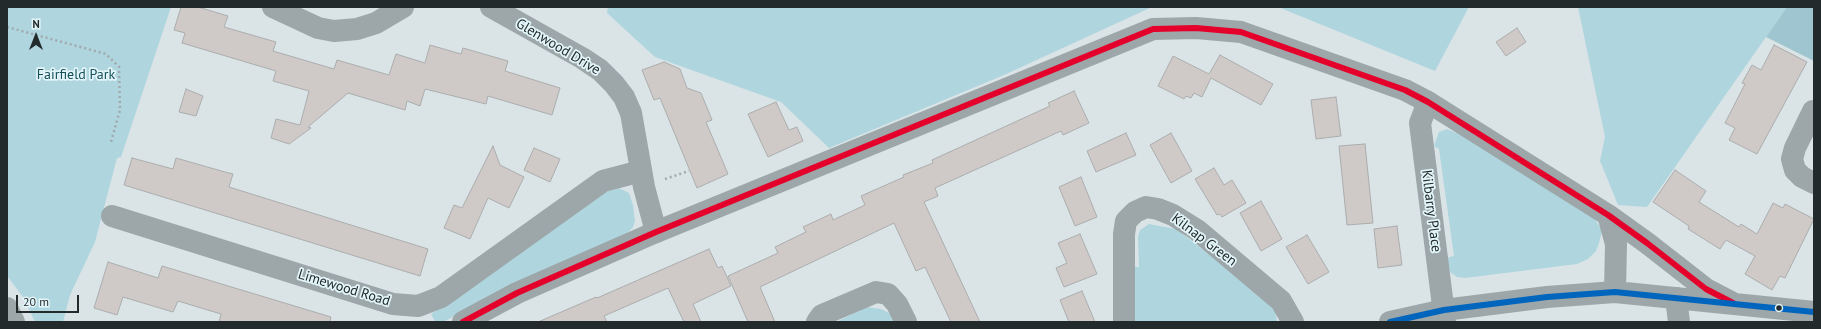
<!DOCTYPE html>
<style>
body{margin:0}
#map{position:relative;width:1821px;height:329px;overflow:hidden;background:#dae4e7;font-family:"PT Sans",sans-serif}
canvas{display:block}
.frame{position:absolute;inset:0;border:8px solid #232a2c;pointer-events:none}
.north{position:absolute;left:16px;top:16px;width:40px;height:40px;-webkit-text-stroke:3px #e2f5f9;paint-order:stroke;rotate:0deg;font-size:11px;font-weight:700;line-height:16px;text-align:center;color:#232a2c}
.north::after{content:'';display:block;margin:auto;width:14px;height:18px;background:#232a2c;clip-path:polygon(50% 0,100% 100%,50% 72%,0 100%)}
.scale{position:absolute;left:16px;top:295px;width:63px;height:18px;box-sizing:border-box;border:2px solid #232a2c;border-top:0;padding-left:5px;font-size:12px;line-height:14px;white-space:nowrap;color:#232a2c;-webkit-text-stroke:3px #e2f5f9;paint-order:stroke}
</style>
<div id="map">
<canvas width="1821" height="329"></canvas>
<div class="frame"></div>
<div class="north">N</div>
<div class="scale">20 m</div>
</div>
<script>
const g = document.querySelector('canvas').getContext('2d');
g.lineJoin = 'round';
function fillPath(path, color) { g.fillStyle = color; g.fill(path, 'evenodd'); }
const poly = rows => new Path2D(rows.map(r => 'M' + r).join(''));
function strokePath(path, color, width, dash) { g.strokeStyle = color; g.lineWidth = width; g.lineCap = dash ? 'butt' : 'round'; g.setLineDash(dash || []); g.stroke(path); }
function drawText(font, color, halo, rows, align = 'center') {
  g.font = font + ' "PT Sans",sans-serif'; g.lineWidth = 3.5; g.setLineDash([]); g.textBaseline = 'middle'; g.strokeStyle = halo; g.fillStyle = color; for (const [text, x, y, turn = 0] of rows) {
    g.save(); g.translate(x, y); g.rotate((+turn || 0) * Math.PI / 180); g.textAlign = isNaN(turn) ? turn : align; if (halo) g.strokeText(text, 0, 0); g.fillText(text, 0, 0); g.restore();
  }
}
fillPath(poly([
 [7,7,171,7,121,157,117,158,95,242,70,295,63,322,35,322,23,297,7,276],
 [608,7,1152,7,1004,75,829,148,781,102,655,57,607,13],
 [1278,7,1469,7,1435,71],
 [1578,7,1787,7,1647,207,1618,205,1600,161,1605,137],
 [1447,129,1487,146,1595,219,1602,231,1599,243,1596,251,1588,259,1577,264,1465,278,1457,277,1450,272,1446,258,1454,256,1439,149,1434,146,1439,132],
 [619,188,629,193,633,205,635,221,633,227,629,232,490,298,443,322,435,322,431,314,605,192],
 [1149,224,1176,229,1266,298,1276,313,1277,322,1132,322,1131,267,1139,267,1138,237,1140,230],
 [867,307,881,309,893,315,896,322,836,322]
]), '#afd5de');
fillPath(poly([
 [1787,7,1814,7,1814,61,1766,37]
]), '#9fc6d0');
const building = poly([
 [181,7,198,7,228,16,224,27,276,42,273,51,334,69,337,60,389,75,396,54,425,63,430,45,461,54,463,48,508,61,505,71,560,88,552,115,488,96,486,104,425,89,420,106,407,101,405,110,348,93,308,127,311,128,289,144,271,138,276,119,300,125,309,91,273,81,276,71,182,43,185,33,174,30,181,7],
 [1517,28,1526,42,1506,56,1496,42,1517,28],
 [1774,45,1807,62,1757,154,1729,140,1735,128,1725,123,1745,84,1742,83,1752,65,1761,70,1774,45],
 [1220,55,1273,84,1261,105,1211,78,1202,97,1194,93,1191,98,1186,96,1184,99,1158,86,1173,56,1209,74,1220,55],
 [664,62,680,69,687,88,701,93,712,120,706,122,728,174,697,188,660,98,654,100,642,70,664,62],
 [186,89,203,96,196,116,179,112,186,89],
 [1074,91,1089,123,1063,135,1061,131,935,188,938,196,924,202,980,322,951,322,925,267,916,271,894,223,760,287,775,322,748,322,728,276,778,253,775,247,806,232,803,227,831,214,833,220,865,205,861,196,904,177,903,175,933,163,932,160,1050,106,1048,103,1074,91],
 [1336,97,1341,136,1316,139,1311,100,1336,97],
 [776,102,789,130,797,127,803,141,768,157,748,114,776,102],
 [1126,133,1136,155,1096,172,1087,151,1126,133],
 [1171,133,1192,171,1171,183,1150,145,1171,133],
 [1365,144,1373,223,1347,225,1339,146,1365,144],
 [493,146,500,165,524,177,509,208,488,198,470,239,444,228,454,205,462,208,493,146],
 [534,148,560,159,550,182,524,170,534,148],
 [132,158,173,169,176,158,225,172,233,174,229,187,428,249,420,276,124,185,132,158],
 [1214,168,1224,185,1232,180,1246,203,1222,217,1220,214,1217,215,1195,179,1214,168],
 [1675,170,1706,191,1699,202,1739,227,1741,224,1757,234,1773,203,1783,208,1785,204,1814,219,1785,278,1780,276,1772,290,1745,274,1755,256,1726,240,1720,249,1688,229,1689,226,1653,202,1675,170],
 [1081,177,1097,217,1075,226,1059,187,1081,177],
 [1261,201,1282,239,1261,251,1240,213,1261,201],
 [1397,226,1402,265,1378,268,1374,229,1397,226],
 [1080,234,1097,274,1064,287,1056,268,1067,263,1058,243,1080,234],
 [1307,235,1329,272,1308,284,1286,247,1307,235],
 [709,249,718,268,722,266,731,286,693,304,701,322,684,322,668,288,604,316,607,322,538,322,596,297,597,298,709,249],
 [108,262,158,278,162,266,331,317,330,322,219,322,221,314,178,301,173,312,123,297,117,315,94,308,108,262],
 [1082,291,1095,322,1069,322,1060,300,1082,291]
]);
fillPath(building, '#cfc9c8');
strokePath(building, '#abadad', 1);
strokePath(poly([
 [7,27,106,54,119,67,120,110,111,142],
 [665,179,689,171]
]), '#a1a9ac', 2.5, [2, 3]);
strokePath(poly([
 [273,7,318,28,334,31,357,29,376,23,403,7],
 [491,7,582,58,600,70,614,84,624,97,631,113,644,187,656,232],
 [1428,102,1420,123,1445,322],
 [1813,111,1795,148,1792,159,1795,170,1802,177,1814,183],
 [112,216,393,304,418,306,441,297,603,181,641,171],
 [1676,298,1679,322],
 [7,308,14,322],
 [817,322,822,315,876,292,888,294,897,304,906,322],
 [1124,322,1124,234,1126,221,1135,212,1146,207,1158,209,1173,215,1197,230,1281,301,1293,322]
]), '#9da6a8', 22);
strokePath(poly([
 [1608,215,1616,244,1615,292],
 [463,322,517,293,656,232,1153,29,1196,28,1241,32,1405,90,1428,102,1608,215,1647,243,1706,289,1733,303],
 [1390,322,1444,310,1547,297,1615,292,1814,312]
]), '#9da6a8', 22);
strokePath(poly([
 [463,322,517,293,656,232,1153,29,1196,28,1241,32,1405,90,1428,102,1608,215,1647,243,1706,289,1733,303]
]), '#e4002b', 6);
strokePath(poly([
 [1390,322,1444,310,1547,297,1615,292,1814,312]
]), '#0065bd', 6);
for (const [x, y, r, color] of [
 [1779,308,3.5,"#232a2c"]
]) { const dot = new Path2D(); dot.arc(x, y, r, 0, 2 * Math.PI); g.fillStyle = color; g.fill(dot); strokePath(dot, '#e2f5f9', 1.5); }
drawText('14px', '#232a2c', '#e2f5f9', [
 ["Glenwood Drive",558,47,31],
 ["Kilbarry Place",1431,211,83],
 ["Kilnap Green",1204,240,37],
 ["Limewood Road",344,288,17]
]);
drawText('14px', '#164e59', '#e2f5f9', [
 ["Fairfield Park",76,75]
]);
</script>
